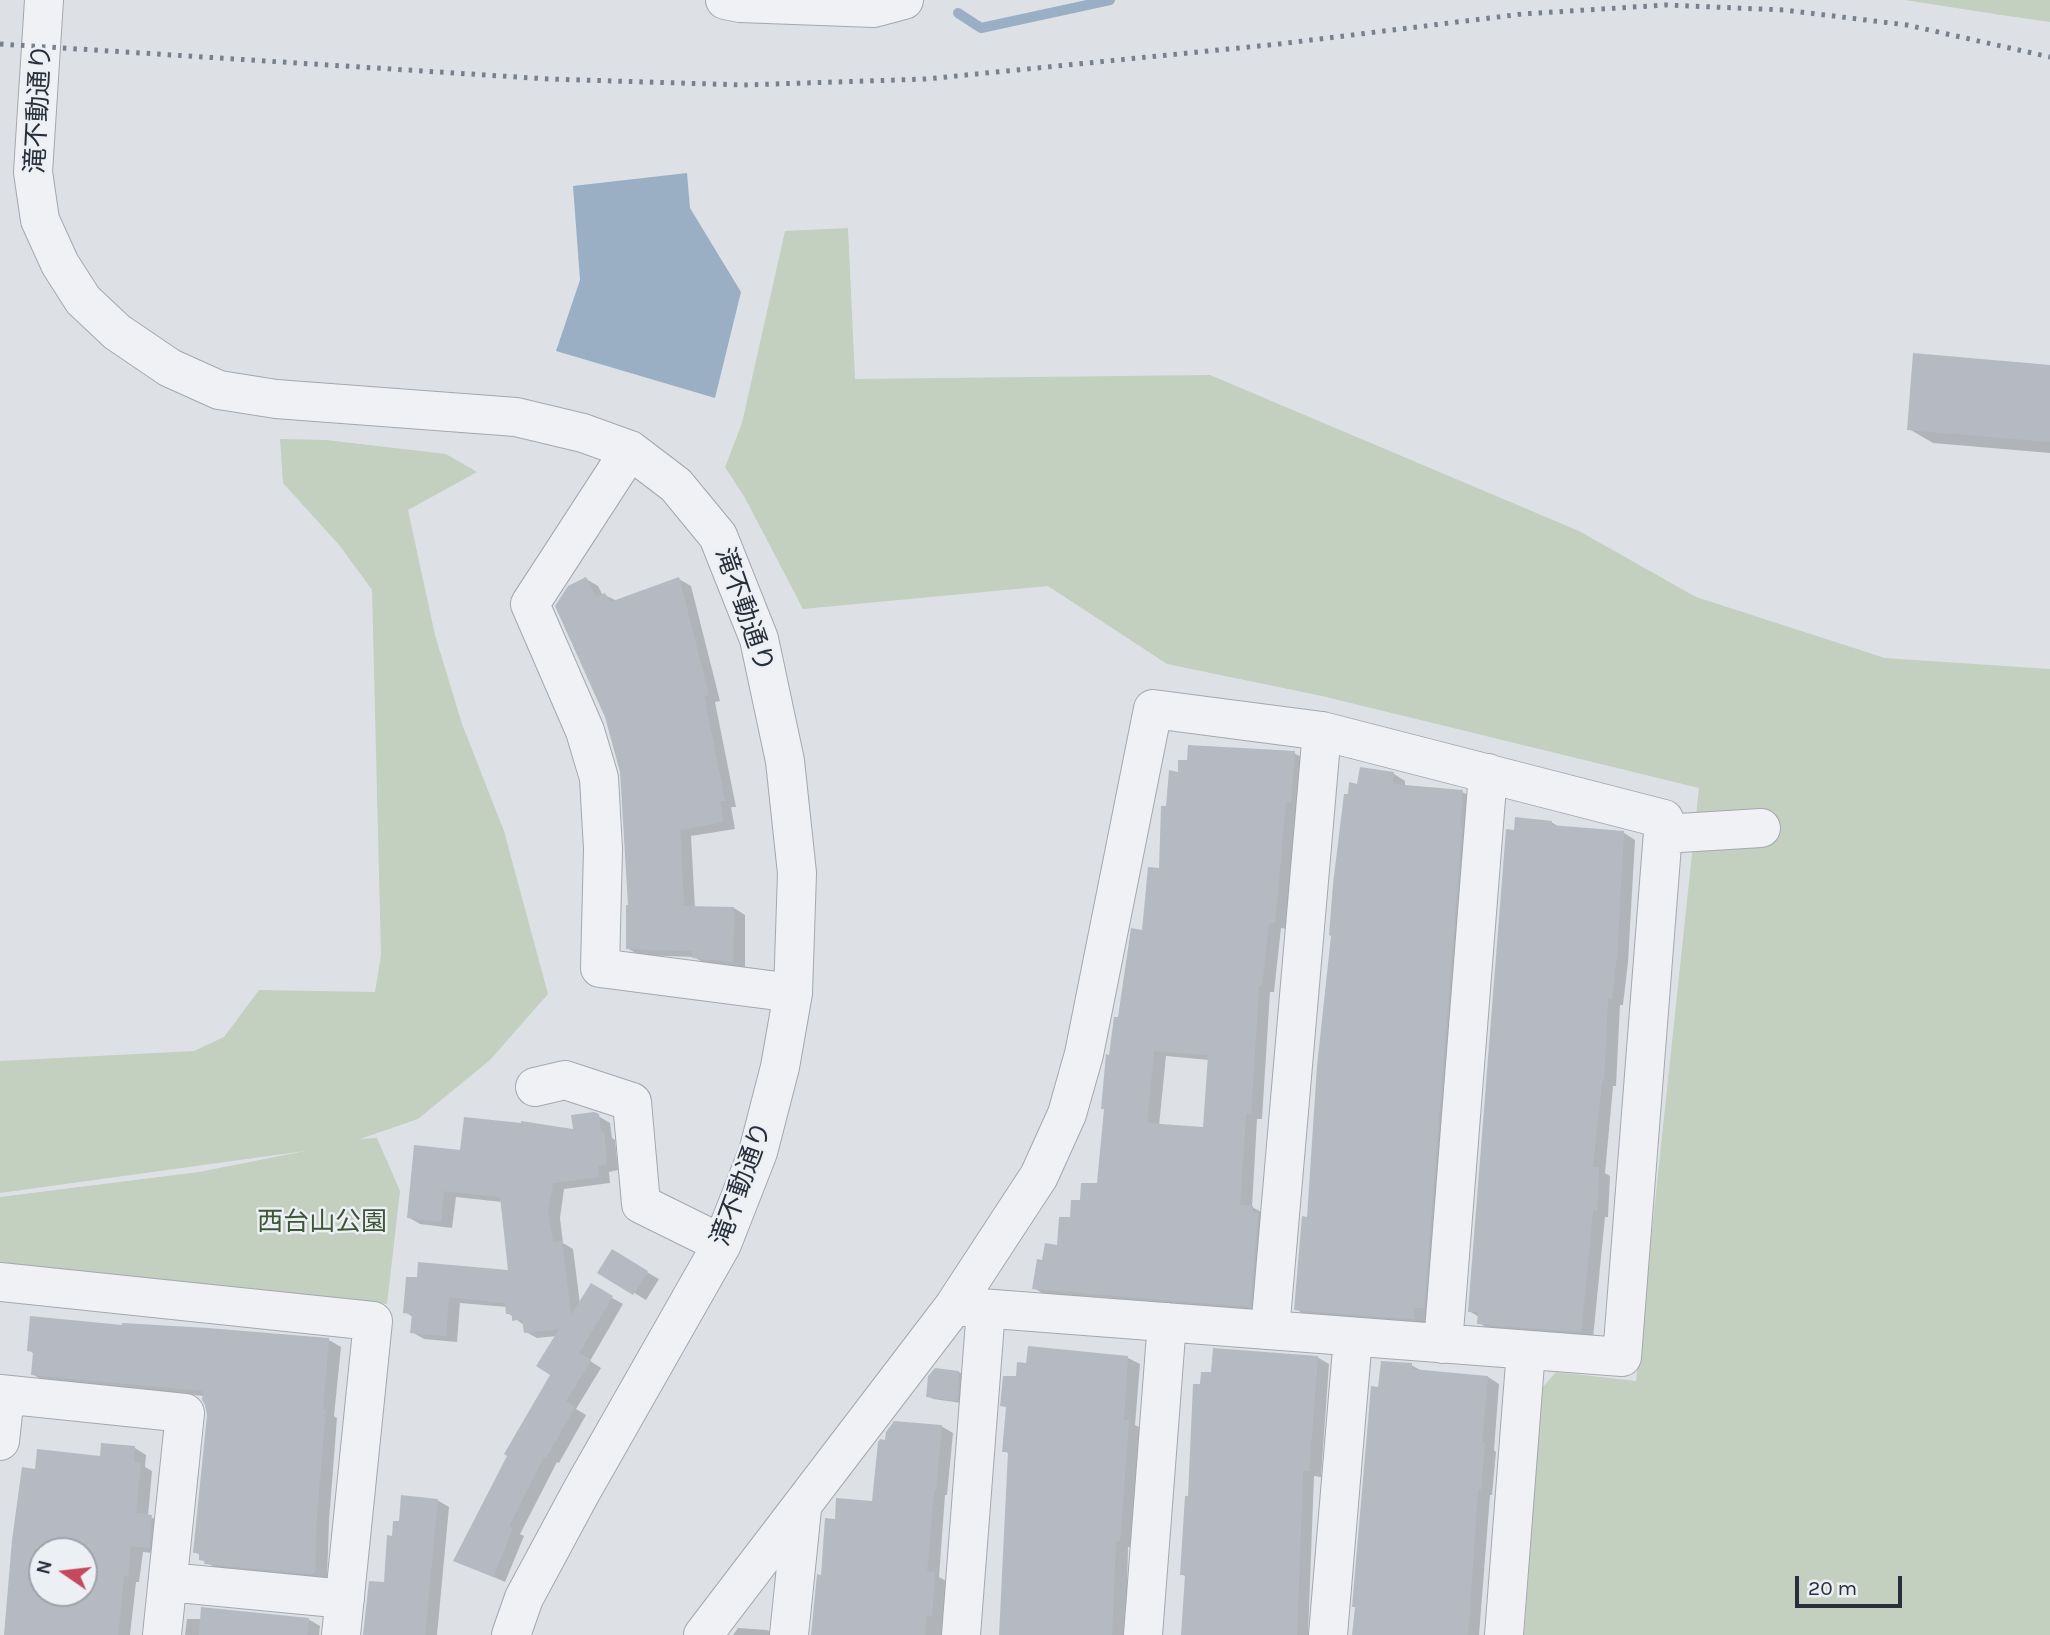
<!DOCTYPE html>
<meta charset="utf-8">
<style>
body{margin:0}
#map{position:relative;width:2050px;height:1635px;overflow:hidden;background:#dde1e6;font-family:Karla,sans-serif}
canvas{display:block}
.north{position:absolute;left:28px;top:1537px;width:70px;height:70px;box-sizing:border-box;background:#eceff4;border:2px solid #9ea2aa;border-radius:50%;rotate:284deg;font-size:19px;font-weight:700;line-height:28px;text-align:center;color:#282f3b}
.north::after{content:'';display:block;margin:auto;width:24px;height:32px;background:#c4495d;clip-path:polygon(50% 0,100% 100%,50% 72%,0 100%)}
.scale{position:absolute;left:1795px;top:1576px;width:107px;height:32px;box-sizing:border-box;border:4px solid #282f3b;border-top:0;padding-left:9px;font-size:21px;line-height:24px;white-space:nowrap;color:#282f3b;-webkit-text-stroke:5px #eceff4;paint-order:stroke}
</style>
<div id="map">
<canvas width="2050" height="1635"></canvas>
<div class="north">N</div>
<div class="scale">20 m</div>
</div>
<script>
const g = document.querySelector('canvas').getContext('2d');
g.lineJoin = 'round';
function fillPath(path, color) { g.fillStyle = color; g.fill(path, 'evenodd'); }
const poly = rows => new Path2D(rows.map(r => 'M' + r).join(''));
function strokePath(path, color, width, dash) { g.strokeStyle = color; g.lineWidth = width; g.lineCap = dash ? 'butt' : 'round'; g.setLineDash(dash || []); g.stroke(path); }
function drawText(font, color, halo, rows, align = 'center') {
  g.font = font + ' Karla,"Noto Sans JP",sans-serif'; g.lineWidth = 5; g.setLineDash([]); g.textBaseline = 'middle'; g.strokeStyle = halo; g.fillStyle = color; for (const [text, x, y, turn = 0] of rows) {
    g.save(); g.translate(x, y); g.rotate((+turn || 0) * Math.PI / 180); g.textAlign = isNaN(turn) ? turn : align; if (halo) g.strokeText(text, 0, 0); g.fillText(text, 0, 0); g.restore();
  }
}
fillPath(poly([
 [1905,0,2050,0,2050,22,2001,15],
 [848,228,855,379,1210,375,1579,531,1696,597,1885,658,2050,669,2050,1635,1524,1635,1542,1388,1556,1372,1636,1381,1699,788,1322,696,1167,664,1048,586,803,609,745,498,725,467,742,423,785,231],
 [280,439,326,440,446,454,477,472,408,510,435,635,462,724,504,831,548,994,490,1060,418,1119,360,1139,377,1138,400,1191,387,1304,0,1266,0,1197,199,1172,305,1151,0,1193,0,1061,194,1051,224,1037,259,990,375,992,381,955,372,590,340,546,283,483]
]), '#c3cfbf');
fillPath(poly([
 [687,173,690,208,741,292,715,398,556,351,580,280,573,186]
]), '#9aafc4');
fillPath(poly([
 [2050,366,2050,453,1933,443,1909,429],
 [586,579,598,586,603,596,605,595,617,601,679,579,691,586,720,701,715,702,736,807,731,807,735,829,691,836,695,908,734,908,745,915,745,968,706,964,694,957,639,955,627,948,630,907,622,772],
 [1294,753,1306,760,1287,929,1281,928,1274,992,1270,992,1262,1119,1257,1119,1252,1207,1265,1214,1262,1312,1045,1295,1034,1288,1059,1247,1082,1202,1098,1185,1111,1057,1160,870,1168,808,1180,774],
 [1166,1056,1209,1060,1205,1129,1159,1126],
 [1394,774,1405,781,1405,787,1462,792,1474,798,1435,1314,1426,1314,1425,1325,1307,1316,1296,1309,1309,1219,1350,796,1359,786],
 [1551,822,1561,828,1624,833,1635,840,1628,962,1623,1005,1620,1005,1616,1086,1613,1086,1605,1173,1610,1176,1608,1217,1605,1217,1593,1338,1491,1330,1479,1323,1479,1317,1469,1311,1515,831],
 [598,1116,610,1123,612,1138,615,1140,618,1170,609,1172,610,1183,564,1189,560,1218,563,1243,573,1249,580,1304,591,1286,623,1304,590,1361,601,1368,576,1409,586,1415,559,1463,557,1462,520,1534,524,1536,505,1582,455,1560,552,1374,557,1336,537,1338,526,1332,525,1326,508,1313,507,1307,460,1303,457,1342,424,1339,412,1332,413,1317,405,1312,510,1272,502,1202,456,1197,452,1228,420,1224,408,1217,462,1152,575,1131],
 [612,1252,659,1279,646,1300,600,1272],
 [124,1327,208,1330,329,1340,341,1347,334,1416,337,1418,329,1521,327,1579,218,1569,200,1559,201,1555,194,1552,209,1415,204,1396,44,1381,32,1374,34,1354,29,1350],
 [1317,1357,1329,1364,1321,1477,1314,1476,1308,1635,1182,1635,1186,1577,1182,1574],
 [1128,1358,1140,1364,1135,1425,1141,1428,1132,1547,1128,1547,1126,1635,1001,1635,1010,1454,1004,1451,1008,1408,1002,1405,1017,1377],
 [1411,1365,1424,1372,1488,1377,1499,1384,1494,1450,1496,1452,1492,1495,1490,1495,1479,1635,1355,1635,1380,1389],
 [959,1372,964,1375,962,1403,933,1399,928,1396],
 [941,1426,953,1433,947,1495,945,1495,939,1577,946,1581,942,1635,813,1635,822,1577,836,1521,874,1503,887,1441],
 [135,1448,146,1455,145,1467,152,1471,148,1516,164,1523,161,1554,143,1552,139,1582,136,1582,130,1635,7,1635,36,1471,102,1458],
 [42,1551,84,1551,84,1593,42,1593],
 [437,1500,449,1507,437,1635,365,1635,385,1584,393,1538,401,1523],
 [187,1619,308,1619,320,1626,319,1635,185,1635],
 [738,1628,767,1630,776,1635,733,1635]
]), '#0003');
strokePath(poly([
 [958,13,981,28,1110,0]
]), '#9aafc4', 10);
fillPath(poly([
 [1913,353,2050,365,2050,442,1907,430],
 [586,577,596,597,605,593,610,602,679,577,709,695,704,696,725,801,720,801,723,822,680,830,684,906,734,907,733,962,692,958,692,951,626,949,626,905,628,905,620,772,605,717,555,606,568,586],
 [1188,745,1295,751,1291,802,1286,801,1275,923,1269,923,1262,986,1259,986,1251,1114,1246,1113,1240,1205,1253,1206,1253,1213,1258,1213,1250,1307,1032,1289,1037,1259,1042,1260,1045,1243,1057,1245,1059,1217,1070,1217,1071,1200,1080,1200,1081,1183,1097,1183,1104,1109,1101,1109,1106,1054,1109,1055,1114,1017,1118,1017,1131,928,1142,930,1148,867,1159,868,1161,806,1166,806,1169,770,1178,772,1178,760,1187,760],
 [1154,1051,1208,1055,1203,1127,1147,1123],
 [1360,767,1394,772,1393,784,1463,790,1460,826,1462,826,1424,1308,1414,1308,1414,1319,1294,1310,1302,1216,1307,1217,1317,1066,1331,936,1329,935,1333,884,1344,794,1348,794,1349,782,1357,784],
 [1515,817,1552,821,1551,825,1624,831,1617,955,1612,999,1608,999,1604,1081,1602,1081,1593,1167,1599,1167,1597,1211,1593,1211,1581,1332,1477,1324,1478,1312,1468,1312,1506,829,1514,830],
 [594,1112,599,1114,601,1132,604,1131,607,1164,598,1166,599,1177,553,1183,548,1210,553,1242,562,1241,571,1315,591,1283,613,1296,579,1353,591,1360,566,1401,575,1407,546,1458,544,1457,509,1526,513,1528,493,1577,453,1561,507,1456,504,1454,550,1375,536,1366,559,1329,524,1333,522,1319,512,1321,512,1314,506,1314,505,1303,449,1297,446,1336,410,1333,412,1314,403,1313,406,1277,417,1277,418,1262,508,1270,500,1197,444,1191,441,1222,407,1218,414,1145,460,1150,464,1117,521,1123,521,1121,573,1129,571,1115],
 [612,1249,648,1271,633,1295,597,1273],
 [30,1316,122,1325,122,1323,208,1328,329,1338,323,1409,326,1409,317,1513,315,1572,313,1574,204,1564,205,1561,199,1560,199,1553,193,1553,207,1415,205,1405,202,1400,203,1391,31,1375,33,1352,27,1351],
 [1028,1346,1128,1356,1124,1420,1129,1420,1120,1541,1116,1541,1112,1635,999,1635,1008,1452,1002,1452,1006,1407,1000,1406,1003,1376,1016,1376,1017,1362,1026,1363],
 [1213,1348,1318,1356,1309,1471,1303,1471,1297,1635,1181,1635,1185,1575,1180,1575,1185,1496,1188,1496,1193,1384,1200,1384,1201,1372,1211,1372],
 [1381,1361,1412,1363,1412,1369,1488,1376,1482,1443,1485,1443,1481,1490,1478,1489,1468,1635,1352,1635,1355,1607,1352,1607,1371,1386,1378,1387],
 [935,1368,959,1371,957,1401,926,1397,928,1376],
 [894,1421,942,1425,936,1490,934,1490,927,1572,935,1572,932,1616,926,1616,925,1635,811,1635,817,1574,821,1575,825,1518,835,1519,836,1498,872,1501,878,1442,880,1439,885,1440,886,1432],
 [101,1443,135,1446,134,1462,141,1463,136,1513,152,1515,149,1548,131,1546,128,1576,124,1576,118,1635,4,1635,12,1540,22,1467,35,1469,37,1449,100,1456],
 [42,1551,84,1551,84,1593,42,1593],
 [401,1495,438,1499,425,1635,363,1635,369,1581,384,1582,387,1535,392,1536,393,1521,399,1521],
 [201,1607,309,1618,307,1635,199,1635]
]), '#b5bac2');
const minor = poly([
 [44,0,33,172,40,220,60,264,83,300,117,332,170,368,219,390,276,399,516,417,583,433,630,450,676,485,718,536,759,639,785,761,797,873,793,993,780,1067,758,1152,722,1244,581,1492,524,1598,511,1635],
 [725,0,740,3,874,8,904,0],
 [630,450,530,604,585,731,599,778,603,849,600,968,793,993],
 [1663,834,1761,828],
 [535,1087,565,1080,632,1102,641,1204,722,1244],
 [0,1282,373,1321,341,1635],
 [1270,1330,1322,731],
 [1443,1344,1488,773],
 [0,1394,185,1413,162,1635],
 [0,1441,5,1395],
 [168,1582,345,1599],
 [703,1635,954,1306,1039,1176,1067,1114,1084,1054,1153,709,1322,731,1664,819,1622,1357,954,1306],
 [789,1635,802,1509],
 [961,1635,986,1309],
 [1143,1635,1167,1322],
 [1328,1635,1353,1337],
 [1504,1635,1526,1350]
]);
strokePath(minor, '#a3a8af', 40);
strokePath(minor, '#eff1f5', 38);
strokePath(poly([
 [0,44,548,79,744,85,926,79,1279,44,1522,14,1666,5,1784,10,1907,25,2050,57]
]), '#78808e', 5, [3.5, 7]);
drawText('26px', '#282f3b', '#eceff4', [
 ["滝不動通り",39,109,-87],
 ["滝不動通り",744,610,71],
 ["滝不動通り",742,1184,-70]
]);
drawText('26px', '#3c5636', '#eceff4', [
 ["西台山公園",322,1223]
]);
</script>
